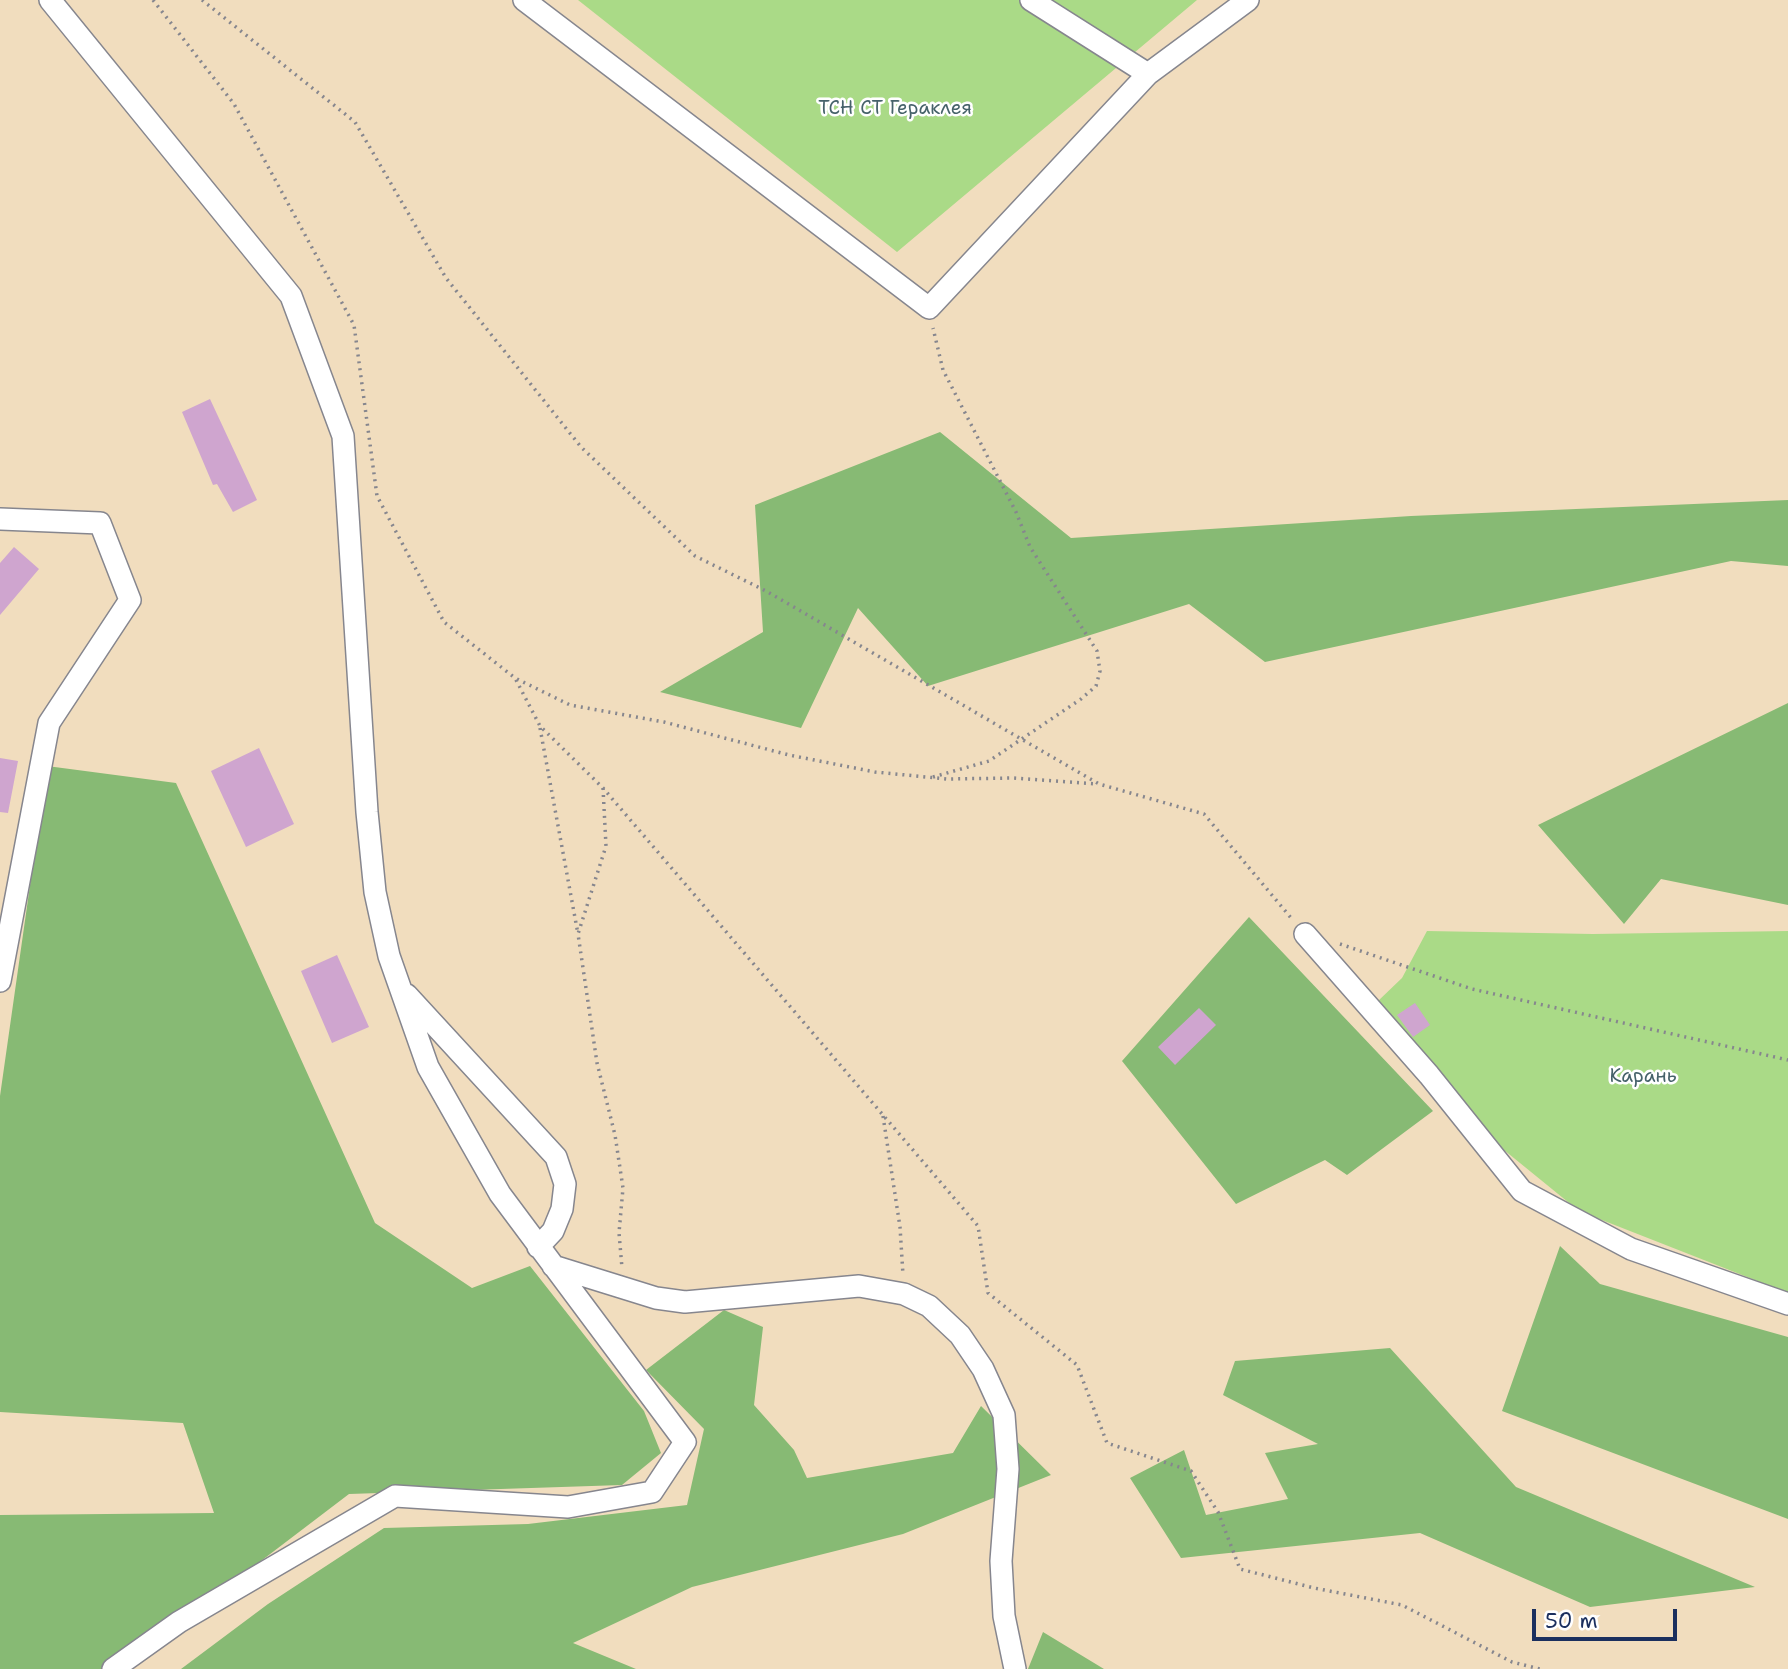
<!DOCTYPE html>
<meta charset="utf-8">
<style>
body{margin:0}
#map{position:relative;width:1788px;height:1669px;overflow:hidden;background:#f1ddbe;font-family:"Shantell Sans",sans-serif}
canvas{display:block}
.scale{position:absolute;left:1532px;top:1609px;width:145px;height:32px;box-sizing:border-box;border:4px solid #1b2f5e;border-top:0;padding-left:9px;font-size:21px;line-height:24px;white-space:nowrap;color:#1b2f5e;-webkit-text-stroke:5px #fff;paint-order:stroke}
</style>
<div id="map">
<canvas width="1788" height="1669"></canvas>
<div class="scale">50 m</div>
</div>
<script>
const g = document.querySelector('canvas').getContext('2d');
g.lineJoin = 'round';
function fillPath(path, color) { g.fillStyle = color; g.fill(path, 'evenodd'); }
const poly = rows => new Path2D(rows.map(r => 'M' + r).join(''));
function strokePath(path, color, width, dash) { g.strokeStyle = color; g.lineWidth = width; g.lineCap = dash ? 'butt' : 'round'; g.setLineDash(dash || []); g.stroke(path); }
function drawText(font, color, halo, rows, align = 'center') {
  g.font = font + ' "Shantell Sans",sans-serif'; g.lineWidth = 5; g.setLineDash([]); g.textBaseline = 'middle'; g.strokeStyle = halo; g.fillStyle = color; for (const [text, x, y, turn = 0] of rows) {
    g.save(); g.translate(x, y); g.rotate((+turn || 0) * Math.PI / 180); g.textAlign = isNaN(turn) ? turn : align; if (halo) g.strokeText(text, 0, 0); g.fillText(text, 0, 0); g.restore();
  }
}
fillPath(poly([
 [578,0,1197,0,897,252],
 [1427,931,1593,934,1788,931,1788,1293,1579,1211,1461,1115,1378,1001,1402,978]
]), '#aada87');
fillPath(poly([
 [940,432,1071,538,1411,516,1788,500,1788,566,1731,561,1265,662,1189,604,928,686,858,608,801,728,660,692,763,632,755,505],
 [1788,703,1788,905,1661,879,1624,924,1538,825],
 [47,766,176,783,375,1223,472,1288,530,1266,644,1411,661,1453,622,1485,349,1494,119,1669,0,1669,0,1515,214,1513,183,1423,0,1412,0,1096],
 [1249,917,1433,1111,1347,1175,1325,1160,1236,1204,1122,1061],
 [1560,1246,1600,1284,1788,1337,1788,1519,1502,1411],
 [724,1310,763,1327,754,1405,794,1450,807,1478,953,1453,981,1406,1051,1475,903,1534,692,1587,573,1643,636,1669,181,1669,268,1604,384,1528,528,1524,687,1505,704,1429,646,1370],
 [1390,1348,1516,1487,1755,1587,1590,1607,1420,1533,1181,1558,1130,1478,1184,1450,1206,1515,1288,1499,1265,1453,1318,1444,1223,1395,1235,1361],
 [1043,1632,1104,1669,1028,1669]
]), '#87ba74');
fillPath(poly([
 [210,399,257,500,233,512,217,484,213,485,182,412],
 [14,547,39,569,0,615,0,563],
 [259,748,294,824,246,847,211,771],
 [0,758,18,761,8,813,0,812],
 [337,955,369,1027,332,1043,301,971],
 [1415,1003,1430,1025,1413,1037,1397,1015],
 [1199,1008,1216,1025,1175,1065,1158,1047]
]), '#cfa5cf');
const minor = poly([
 [50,0,291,296,343,436,367,812,375,892,389,956,428,1067,500,1194,685,1442,652,1492,568,1507,395,1496,179,1622,113,1669],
 [524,0,929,308,1148,74,1248,0],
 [1031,0,1148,74],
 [0,519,100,523,130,600,49,723,0,981],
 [1305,934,1429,1075,1522,1191,1631,1249,1788,1304],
 [407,995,556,1157,565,1184,562,1209,553,1231,538,1247],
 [553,1266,656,1298,685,1302,859,1286,904,1294,929,1306,960,1335,983,1369,1004,1415,1008,1469,1001,1561,1004,1616,1015,1669]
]);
strokePath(minor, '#86868e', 24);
strokePath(poly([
 [153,0,234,104,354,325,377,496,444,622,515,678,540,726,603,788,978,1226,988,1293,1077,1365,1107,1443,1191,1471,1218,1512,1240,1569,1314,1588,1402,1605,1512,1662,1540,1669],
 [202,0,355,122,446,278,581,447,695,556,766,591,1099,784,1204,814,1292,919],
 [517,679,570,705,664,722,789,755,875,772,947,779,1013,778,1098,784],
 [540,728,578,934],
 [933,777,989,761,1081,699,1096,686,1100,671,1097,651,1030,547,1016,512,943,370,933,328],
 [603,788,606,846,578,934,597,1063,615,1135,623,1188,619,1233,622,1268],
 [1340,944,1472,989,1788,1060],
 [883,1116,900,1227,903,1275]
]), '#86868e', 3.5, [2, 5]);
strokePath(minor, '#fff', 21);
drawText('19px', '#46626a', '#fff', [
 ["ТСН СТ Гераклея",895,109],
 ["Карань",1643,1077]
]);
</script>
